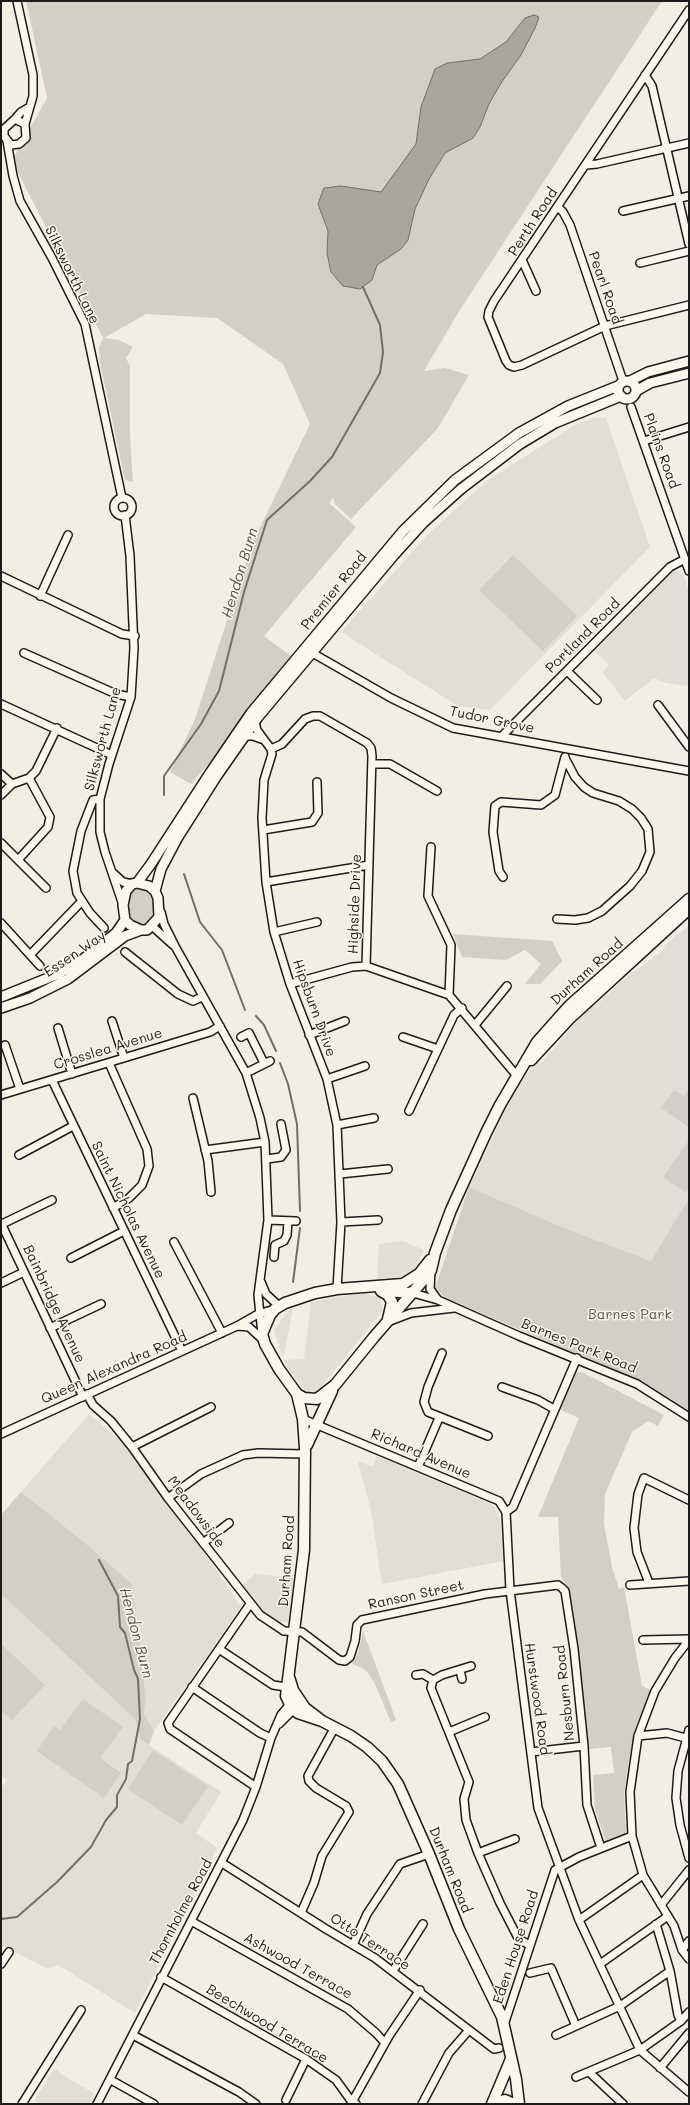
<!DOCTYPE html>
<style>
body{margin:0}
#map{position:relative;width:690px;height:2105px;overflow:hidden;background:#f2eee4;font-family:Mali,sans-serif}
canvas{display:block}
.frame{position:absolute;inset:0;border:2px solid #1c1c1c;pointer-events:none}
</style>
<div id="map">
<canvas width="690" height="2105"></canvas>
<div class="frame"></div>
</div>
<script>
const g = document.querySelector('canvas').getContext('2d');
g.lineJoin = 'round';
function fillPath(path, color) { g.fillStyle = color; g.fill(path, 'evenodd'); }
const poly = rows => new Path2D(rows.map(r => 'M' + r).join(''));
function strokePath(path, color, width, dash) { g.strokeStyle = color; g.lineWidth = width; g.lineCap = dash ? 'butt' : 'round'; g.setLineDash(dash || []); g.stroke(path); }
function drawText(font, color, halo, rows, align = 'center') {
  g.font = font + ' Mali,sans-serif'; g.lineWidth = 3; g.setLineDash([]); g.textBaseline = 'middle'; g.strokeStyle = halo; g.fillStyle = color; for (const [text, x, y, turn = 0] of rows) {
    g.save(); g.translate(x, y); g.rotate((+turn || 0) * Math.PI / 180); g.textAlign = isNaN(turn) ? turn : align; if (halo) g.strokeText(text, 0, 0); g.fillText(text, 0, 0); g.restore();
  }
}
fillPath(poly([
 [592,418,606,418,650,547,490,710,458,706,341,632,430,532,488,480,575,425],
 [673,570,683,573,689,591,689,684,686,686,666,683,654,678,625,701,603,673,609,665,595,651],
 [689,925,689,1198,651,1261,564,1228,469,1187,512,1097,537,1059,541,1063,588,1009,601,1001,625,978,665,949,664,946],
 [403,1241,424,1250,418,1263,413,1270,400,1277,377,1279,379,1244],
 [364,1294,376,1296,381,1299,383,1310,319,1390,314,1394,306,1391,288,1369,284,1360,304,1359,311,1302,335,1297],
 [293,1308,284,1355,282,1355,274,1330,289,1310],
 [89,1414,121,1441,193,1536,241,1607,154,1731,144,1714,146,1697,132,1584,21,1492],
 [377,1456,493,1505,500,1519,504,1561,382,1584,371,1511,358,1462,373,1466],
 [255,1574,294,1578,288,1621,280,1623,260,1609,242,1585],
 [1,1594,135,1719,141,1740,221,1792,196,1833,217,1848,135,2013,58,1965,48,1969,1,1945,1,1788,7,1780,1,1775],
 [54,2068,70,2080,94,2093,89,2104,42,2104,35,2100]
]), '#e2ded5');
fillPath(poly([
 [26,1,662,1,461,308,424,371,445,368,469,375,438,428,351,519,335,504,333,498,329,503,356,527,264,636,296,660,191,784,170,772,195,719,252,544,310,424,283,364,217,318,146,314,104,338,119,340,133,347,126,358,130,366,130,435,133,482,125,480,100,363,99,347,103,338,12,161,47,98],
 [513,555,577,616,543,651,479,590],
 [137,888,142,888,149,890,153,899,154,910,151,919,146,925,140,926,133,922,128,913,128,901,131,893],
 [453,934,552,941,562,961,540,984,525,984,541,964,525,950,506,960,462,957],
 [689,1089,689,1127,661,1108,674,1090,684,1096],
 [689,1140,689,1188,686,1193,663,1177],
 [469,1187,564,1228,651,1261,689,1198,689,1413,628,1376,446,1298,435,1288],
 [582,1372,664,1415,658,1426,648,1421,632,1432,605,1494,604,1524,612,1567,619,1589,624,1587,642,1686,651,1690,636,1726,630,1754,624,1793,626,1833,606,1841,595,1810,593,1775,614,1773,611,1747,589,1749,569,1588,561,1577,558,1517,538,1517,579,1418,559,1409,574,1373],
 [21,1492,80,1539,132,1584,146,1697,144,1714,154,1731,149,1745,141,1740,135,1719,1,1594,1,1515],
 [363,1631,396,1720,391,1722,375,1684,368,1673,362,1668,352,1664,358,1653],
 [1,1644,45,1685,12,1720,1,1710],
 [83,1699,123,1727,100,1758,121,1773,104,1798,37,1751,54,1726,60,1730],
 [153,1750,208,1786,182,1825,128,1789]
]), '#d2cfc6');
const water = poly([
 [534,15,539,17,535,28,521,55,501,83,489,104,480,127,473,138,445,153,429,179,415,209,408,240,401,249,377,265,372,280,360,289,343,286,331,272,327,253,328,231,318,204,324,188,341,186,381,192,416,144,421,107,435,69,447,63,480,59,506,42,525,18,534,15]
]);
fillPath(water, '#a9a6a0');
strokePath(water, '#716f6b', 1);
strokePath(poly([
 [164,795,164,776,201,724,219,691,244,592,267,520,310,481,332,457,380,373,383,352,380,325,363,287],
 [184,874,200,922,222,950,245,1010],
 [256,1016,264,1025,276,1051],
 [280,1063,288,1084,297,1124,300,1211],
 [293,1282,300,1228],
 [1,1919,17,1917,57,1882,91,1847,106,1820,117,1807,117,1795,126,1779,128,1764,132,1761,140,1719,138,1679,134,1670,125,1633,120,1627,118,1596,99,1560]
]), '#716f6b', 2);
const minor = poly([
 [17,1,33,75,33,96,25,124],
 [689,10,494,301,489,311,488,317,506,361,509,365,514,367,522,365,605,326,689,305],
 [645,75,652,86,689,244],
 [15,119,25,124,26,138,19,144,11,145,4,136,4,129,15,119],
 [15,119,21,112,28,108],
 [7,141,13,176,20,201,52,258,85,324,122,498],
 [586,165,597,164,689,143],
 [558,207,563,212,570,225,623,381],
 [623,211,689,196],
 [523,262,536,291],
 [640,263,689,251],
 [631,407,689,571],
 [644,441,689,427],
 '114 507a9 9 0 1 1 18 0a9 9 0 1 1-18 0Z',
 [1,576,122,634,135,636],
 [40,596,68,535],
 [309,651,391,698,453,728,689,771],
 [24,653,116,694,131,697],
 [567,671,597,700],
 [1,704,112,755],
 [658,705,689,747],
 [255,722,257,730,271,749,272,754,264,780,262,818,266,882,274,932,290,984,327,1079,337,1125,341,1222,337,1289],
 [245,736,253,736,264,740],
 [502,736,670,567,685,559],
 [271,749,282,744,305,719,313,716,320,716,367,743,371,748,372,756,366,966],
 [372,764,390,764,437,791],
 [1,774,12,784],
 [1,795,12,784,29,778,36,771,57,728],
 [100,799,93,800,81,831,73,871,77,893,90,913,104,928],
 [263,830,312,822,318,813,317,782],
 [1,843,46,888],
 [431,847,428,896,451,945,449,995],
 [18,860,48,827,50,817,29,778],
 [112,872,123,882,132,884],
 [503,877,499,871,493,832,495,806,501,802,541,805,555,795,565,757],
 [266,882,369,865],
 [123,905,105,852,100,832,100,799,109,764,131,697,134,648,130,556,125,515],
 [161,912,164,924,176,948,246,1073,260,1118,265,1142,268,1220,258,1295,262,1334],
 [557,919,575,920,588,918,602,911,630,886,642,871,650,852,648,829,641,818,632,809,619,801,593,793,584,787,575,777,565,758],
 [1,923,40,966],
 [152,926,173,945],
 [274,932,317,922],
 [125,952,178,994,193,1001,202,997],
 [30,955,82,901],
 [290,984,352,967,366,966,449,995,517,1076],
 [112,1021,124,1058],
 [475,1025,507,986],
 [58,1028,72,1074],
 [309,1035,345,1021],
 [241,1037,249,1033,264,1063],
 [403,1037,438,1049],
 [5,1045,20,1089],
 [109,1063,147,1149,149,1166,142,1185,129,1198,113,1208],
 [246,1073,270,1061],
 [327,1079,365,1066],
 [52,1080,182,1351],
 [1,1095,210,1032,220,1026],
 [193,1098,208,1161,211,1192],
 [409,1111,454,1015,462,1008],
 [337,1125,374,1118],
 [205,1150,265,1142],
 [19,1155,73,1126],
 [267,1159,281,1157,286,1150,281,1124],
 [340,1174,388,1169],
 [268,1220,296,1221],
 [341,1222,378,1220],
 [1,1223,83,1397],
 [2,1224,52,1200],
 [174,1242,222,1333],
 [274,1257,275,1245,284,1241,287,1235,288,1221],
 [71,1258,124,1231],
 [431,1271,430,1289,438,1300],
 [261,1282,266,1294,279,1306],
 [1,1283,24,1272],
 [413,1293,438,1300,519,1336,637,1384,689,1417],
 [390,1321,411,1313,454,1308],
 [238,1326,249,1327,262,1339],
 [50,1328,101,1304],
 [442,1353,428,1387,424,1402,428,1412,488,1436],
 [502,1387,538,1400,554,1409],
 [87,1394,93,1405,111,1421,132,1447,168,1498,260,1615,284,1631,302,1632,339,1660,345,1661,350,1657,355,1641,357,1625,362,1620,485,1594,558,1585,562,1588,565,1591,574,1649,584,1746,587,1805,601,1848],
 [303,1419,499,1501,506,1512,510,1590,538,1808,579,1920,640,2050,689,2092],
 [1,1434,237,1326,258,1314,275,1309],
 [132,1447,211,1407],
 [418,1467,439,1418],
 [168,1498,201,1474,243,1455,258,1453,305,1454],
 [506,1512,513,1507,577,1358],
 [203,1543,229,1523],
 [649,1583,637,1552,634,1528,638,1494,644,1478,689,1500],
 [630,1585,689,1581],
 [250,1604,168,1723,170,1729,256,1787],
 [643,1640,689,1639],
 [689,1640,675,1658,655,1691,638,1736,630,1792,632,1836,643,1875,674,1926,682,1950,689,1959],
 [219,1649,273,1685,286,1687],
 [471,1666,442,1675,433,1680,431,1688,469,1782,464,1799,466,1820,478,1853,500,1903,517,1936,522,1941,530,1945],
 [460,1670,462,1679],
 [416,1675,423,1674,433,1680],
 [192,1687,260,1733,271,1738],
 [279,1724,295,1708,296,1695],
 [689,1730,678,1771,676,1798,680,1825,689,1858],
 [449,1732,485,1717],
 [638,1736,667,1733,689,1739],
 [531,1752,584,1746],
 [478,1853,515,1839],
 [222,1863,326,1929,375,1958,494,2049,499,2048],
 [661,1905,689,1870],
 [301,1913,314,1883,322,1856,349,1812,346,1806,316,1788,309,1781,308,1776,335,1727],
 [579,1920,643,1875],
 [191,1921,348,2009,376,2033,385,2043],
 [656,1924,670,1971,678,2015,681,2021],
 [353,1945,367,1914,400,1864,429,1854],
 [682,1950,689,1941],
 [1,1964,9,1952],
 [600,1964,668,1916],
 [393,1971,423,1924],
 [530,1973,551,1968,576,2026],
 [161,1977,306,2059,336,2080,352,2102,356,2104],
 [504,2025,555,1870,579,1857,632,1836],
 [133,2035,239,2092,256,2104],
 [556,2035,620,2006,670,1971],
 [660,2068,689,2033],
 [589,2072,623,2104],
 [576,2077,640,2050,681,2021,689,2012],
 [111,2080,154,2104],
 [286,2100,306,2059],
 [22,2104,81,2010],
 [97,2104,243,1820,256,1787,271,1738,281,1715,290,1704],
 [351,2104,389,2036,420,1990],
 [422,2104,449,2053,469,2030]
]);
const major = poly([
 [630,381,648,372,689,361],
 '618 390a9 9 0 1 1 18 0a9 9 0 1 1-18 0Z',
 [636,391,650,383,689,373],
 [137,883,151,864,210,773,251,713,403,531,455,480,519,433,568,406,618,386],
 [137,883,149,886,155,891,158,898,159,917,147,930,141,930,130,925,125,920,123,905,126,891,132,884,137,883],
 [155,891,161,869,178,837,216,777,258,717,394,555,423,523,461,489,520,444,555,423,621,396],
 [1,997,58,974,82,960,116,933,125,920],
 [1,1008,30,998,68,979,125,936,141,930]
]);
const highway = poly([
 [531,1060,569,1019,689,909],
 [381,1291,388,1295,392,1302,388,1319],
 [385,1291,413,1293],
 [297,1394,304,1398,317,1399,335,1385,374,1337,426,1277,431,1270,435,1253,451,1210,486,1133,500,1105,537,1042,569,1006,689,899],
 [307,1445,332,1391],
 [289,1677,293,1690,305,1708,322,1721,351,1736,367,1747,382,1761,398,1784,429,1854,459,1929,502,2017,516,2079,519,2104],
 [322,1721,298,1713,292,1708,286,1696,304,1550,305,1448,303,1419,297,1394,279,1369,265,1344,262,1334,270,1315,275,1309,285,1303,315,1293,337,1289,403,1284,419,1274,430,1260],
 [492,2104,511,2059],
 [494,2104,505,2100,514,2104]
]);
strokePath(minor, '#1c1c1c', 10);
strokePath(major, '#1c1c1c', 12);
strokePath(highway, '#1c1c1c', 13);
strokePath(minor, '#fbf7ec', 7);
strokePath(major, '#fbf7ec', 9);
strokePath(highway, '#fbf7ec', 10);
drawText('14px', '#1c1c1c', '#fbf7ec', [
 ["Perth Road",533,222,-57],
 ["Silksworth Lane",72,275,64],
 ["Pearl Road",605,288,71],
 ["Plains Road",661,451,70],
 ["Premier Road",334,591,-51],
 ["Portland Road",583,636,-45],
 ["Tudor Grove",492,720,12],
 ["Silksworth Lane",103,739,-75],
 ["Highside Drive",355,904,-88],
 ["Essen Way",75,954,-34],
 ["Durham Road",587,972,-42],
 ["Hipsburn Drive",314,1008,70],
 ["Crosslea Avenue",108,1049,-17],
 ["Saint Nicholas Avenue",128,1210,64],
 ["Bainbridge Avenue",54,1304,65],
 ["Barnes Park Road",579,1346,22],
 ["Queen Alexandra Road",114,1368,-24],
 ["Richard Avenue",421,1454,23],
 ["Meadowside",196,1512,53],
 ["Durham Road",287,1561,-86],
 ["Ranson Street",416,1595,-12],
 ["Nesburn Road",565,1693,-96],
 ["Hurstwood Road",537,1699,82],
 ["Durham Road",450,1870,68],
 ["Thornholme Road",181,1912,-62],
 ["Otto Terrace",370,1942,33],
 ["Eden House Road",516,1947,-72],
 ["Ashwood Terrace",298,1966,29],
 ["Beechwood Terrace",267,2024,31]
]);
drawText('14px', '#53524f', '#fbf7ec', [
 ["Barnes Park",630,1315]
]);
drawText('italic 15px', '#545351', '#fbf7ec', [
 ["Hendon Burn",240,573,-73],
 ["Hendon Burn",136,1633,75]
]);
</script>
